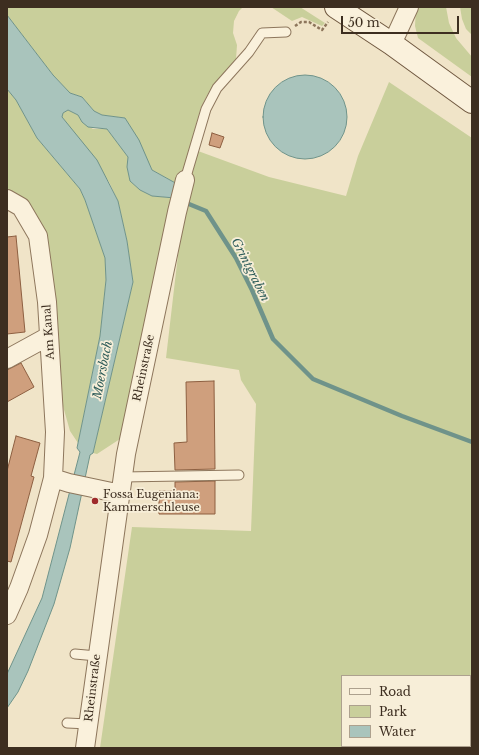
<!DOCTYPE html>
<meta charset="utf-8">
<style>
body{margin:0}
#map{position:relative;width:479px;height:755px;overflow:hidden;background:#f0e4c8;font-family:"Libre Baskerville",serif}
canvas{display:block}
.frame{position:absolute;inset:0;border:8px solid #3d2e20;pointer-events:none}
.legend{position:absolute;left:341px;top:675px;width:130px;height:72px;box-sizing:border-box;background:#f7eed8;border:1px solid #ada18e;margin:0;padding:5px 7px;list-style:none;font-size:12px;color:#3d2e20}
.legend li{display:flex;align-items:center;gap:8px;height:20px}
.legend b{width:20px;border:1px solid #ada18e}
.scale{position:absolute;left:341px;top:16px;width:118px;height:18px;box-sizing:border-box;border:2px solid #3d2e20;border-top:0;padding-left:5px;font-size:12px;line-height:14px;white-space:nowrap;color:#3d2e20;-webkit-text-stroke:3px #f7eed8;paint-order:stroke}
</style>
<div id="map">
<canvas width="479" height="755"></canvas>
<div class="frame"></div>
<ul class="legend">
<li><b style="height:5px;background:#faf1dc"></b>Road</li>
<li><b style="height:11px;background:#c9cf9b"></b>Park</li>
<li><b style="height:11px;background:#a9c4bc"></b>Water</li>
</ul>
<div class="scale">50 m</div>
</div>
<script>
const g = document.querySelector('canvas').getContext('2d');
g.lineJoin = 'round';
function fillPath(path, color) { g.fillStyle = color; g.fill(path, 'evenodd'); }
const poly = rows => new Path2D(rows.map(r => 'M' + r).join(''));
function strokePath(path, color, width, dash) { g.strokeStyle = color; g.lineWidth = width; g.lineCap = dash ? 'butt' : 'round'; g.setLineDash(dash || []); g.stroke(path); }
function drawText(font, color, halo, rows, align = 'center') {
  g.font = font + ' "Libre Baskerville",serif'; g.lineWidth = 3.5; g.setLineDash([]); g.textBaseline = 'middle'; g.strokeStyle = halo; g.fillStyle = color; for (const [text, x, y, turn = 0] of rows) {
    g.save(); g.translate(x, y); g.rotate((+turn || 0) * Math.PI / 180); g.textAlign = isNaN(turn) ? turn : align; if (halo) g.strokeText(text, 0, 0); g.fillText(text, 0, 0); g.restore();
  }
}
fillPath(poly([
 [7,7,243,7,239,11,234,21,233,33,237,45,236,59,210,90,201,107,179,185,152,170,125,118,102,115,94,111,82,97,70,93,53,75,7,15],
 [271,7,300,7,325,23,322,26,302,17,292,21],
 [416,7,446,7,449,23,456,38,472,57,472,77,418,38,415,26],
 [460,7,472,7,472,35,466,29,462,19],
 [389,82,472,138,472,748,100,748,132,527,251,531,256,404,241,380,239,370,166,358,183,212,198,151,269,177,346,196,358,156],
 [342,676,470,676,470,746,342,746],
 [7,89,16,100,37,138,80,189,85,200,105,258,106,280,100,336,78,443,70,431,59,392,43,233,7,193],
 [68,110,78,115,82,122,93,129,107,129,128,157,127,167,130,181,140,190,152,196,175,198,123,437,97,454,93,453,133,282,127,241,118,201,109,182,62,117,63,113]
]), '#c9cf9b');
const water = poly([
 [7,15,53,75,70,93,82,97,94,111,102,115,125,118,139,140,152,170,179,185,175,198,152,196,140,190,130,181,127,167,128,157,107,129,88,127,82,122,78,115,68,110,63,113,62,117,97,160,118,201,127,241,133,282,93,453,90,455,70,548,54,604,28,671,18,692,7,708,7,674,42,598,80,452,77,448,100,336,106,280,105,258,85,200,80,189,37,138,16,100,7,89,7,15],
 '263 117a42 42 0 1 1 84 0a42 42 0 1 1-84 0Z'
]);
fillPath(water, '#a9c4bc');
strokePath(water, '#6f938a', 1);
strokePath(poly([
 [184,202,206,211,236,258,252,290,273,339,313,379,402,416,472,442]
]), '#6f938a', 4.5);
const building = poly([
 [212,133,224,137,220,148,209,145,212,133],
 [16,236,25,332,7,334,7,237,16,236],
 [21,363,34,387,7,402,7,370,21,363],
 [214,381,215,469,175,470,174,443,187,442,186,382,214,381],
 [16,436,40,443,31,476,34,477,11,562,7,561,7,471,16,436],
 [215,481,215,514,159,514,159,491,175,491,175,482,215,481]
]);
fillPath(building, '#cf9f7d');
strokePath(building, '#8d5f41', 1);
const lane = poly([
 [185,180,206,109,217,88,249,52,262,33,286,32],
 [123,477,239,475],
 [75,654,97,656],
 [67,723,89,724]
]);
const street = poly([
 [392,44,409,7],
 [7,199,21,207,38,236,47,302,55,432,53,478,38,535,19,588,7,615],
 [7,359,49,336],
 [53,478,69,483,121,494],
 [85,748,126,454,177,212,185,180]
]);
const secondary = poly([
 [336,7,392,44,472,102]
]);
strokePath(lane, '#8d765c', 11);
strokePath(street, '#8d765c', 20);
strokePath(secondary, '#6f573f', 24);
strokePath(poly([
 [295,26,301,22,309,22,322,30,328,22]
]), '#8d765c', 2.5, [3, 2]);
strokePath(lane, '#faf1dc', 9);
strokePath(street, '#faf1dc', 18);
strokePath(secondary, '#faf1dc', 22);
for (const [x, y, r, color] of [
 [95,501,4,"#9e2a2b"]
]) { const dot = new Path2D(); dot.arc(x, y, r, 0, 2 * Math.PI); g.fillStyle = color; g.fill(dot); strokePath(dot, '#f7eed8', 1.5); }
drawText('11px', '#3d2e20', '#f7eed8', [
 ["Am Kanal",49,332,-94],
 ["Rheinstraße",144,368,-78],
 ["Rheinstraße",93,688,-83]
]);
drawText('11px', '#3d2e20', '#f7eed8', [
 ["Fossa Eugeniana:",103,495],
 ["Kammerschleuse",103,508]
], 'left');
drawText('italic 12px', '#2f5d5a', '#f7eed8', [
 ["Grintgraben",250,270,63],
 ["Moersbach",103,370,-79]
]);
</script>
